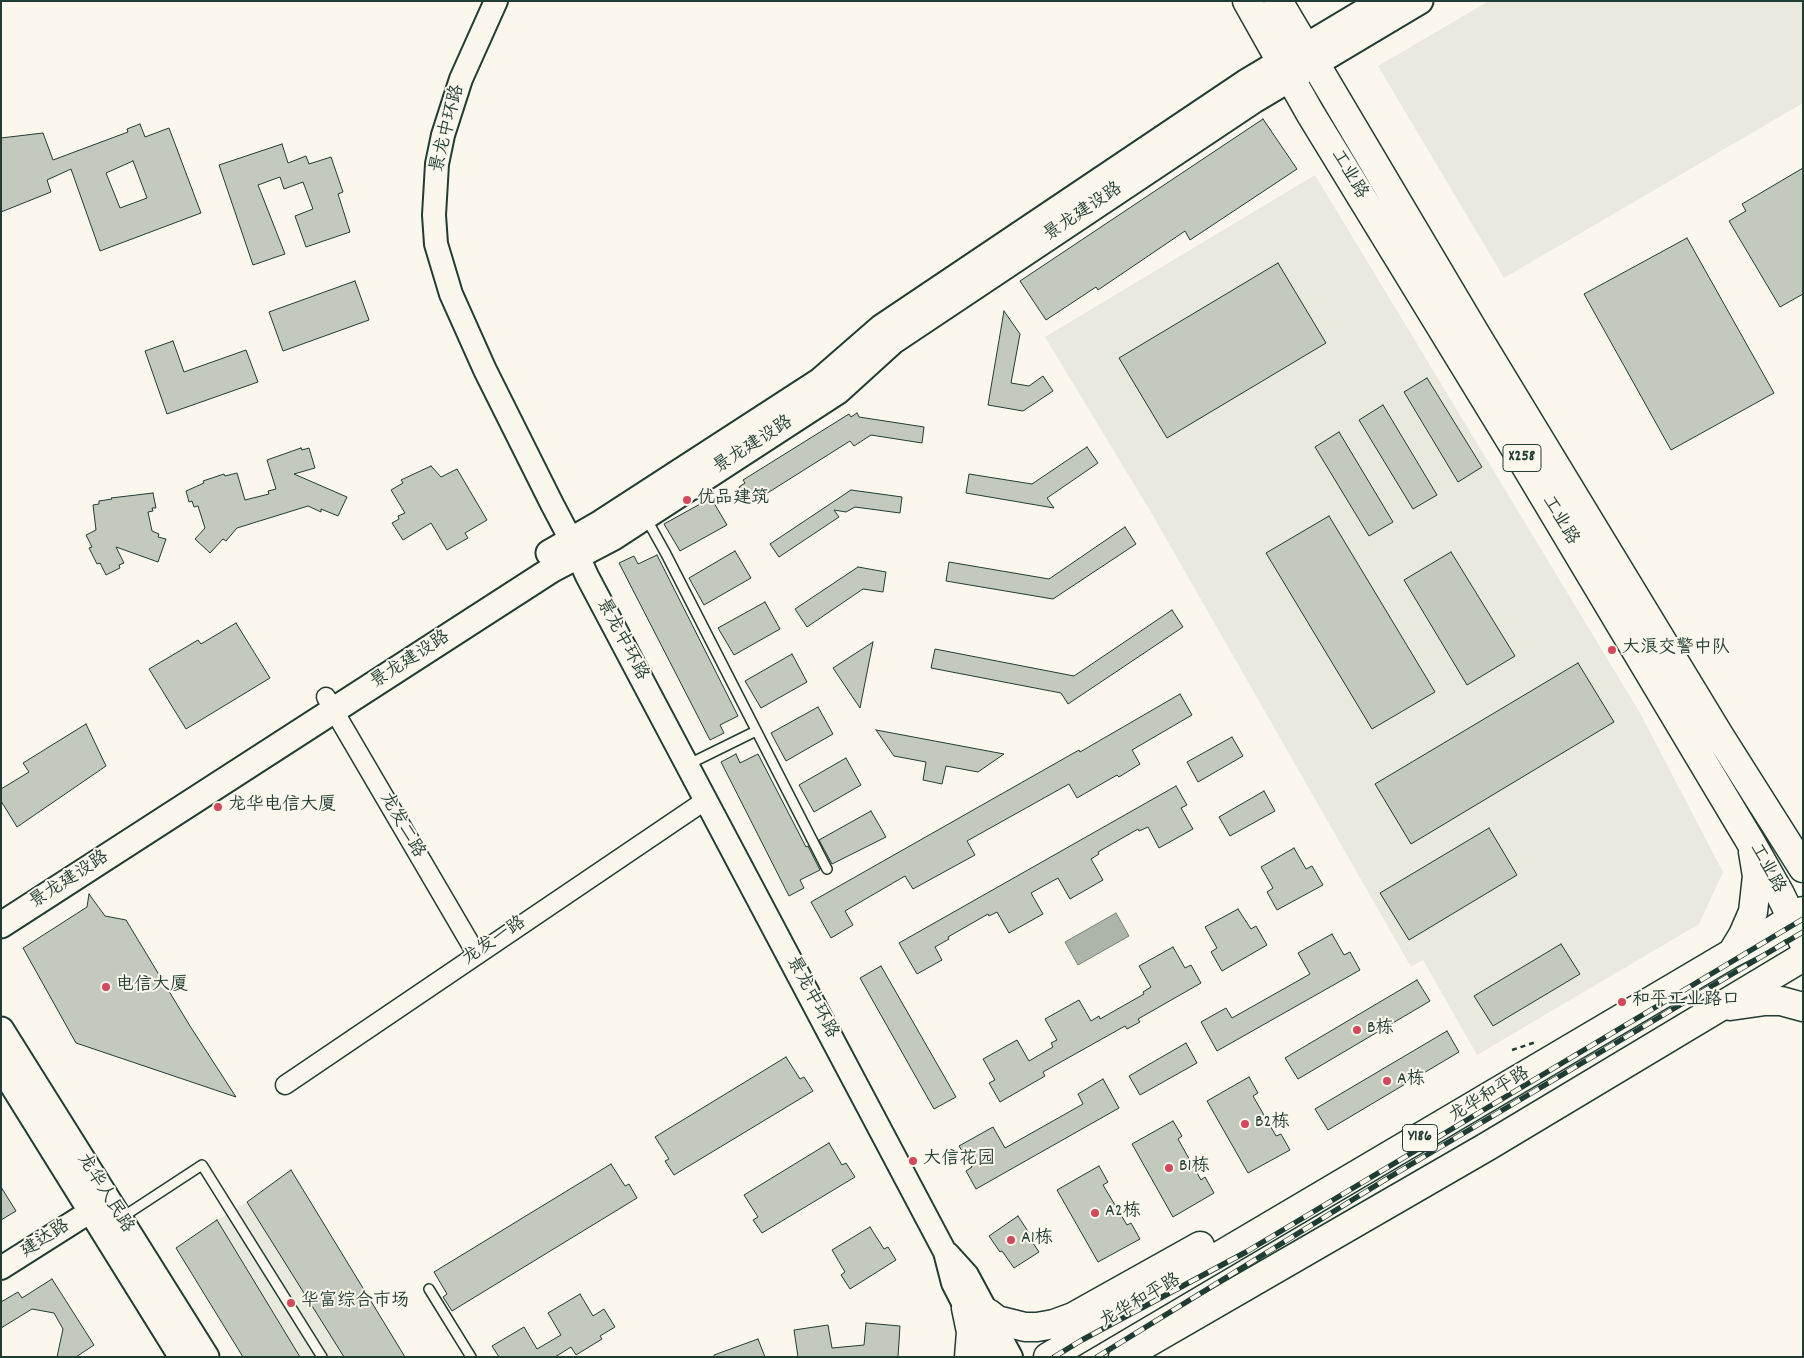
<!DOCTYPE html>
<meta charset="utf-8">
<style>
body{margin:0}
#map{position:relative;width:1804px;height:1358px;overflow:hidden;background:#fbf7ec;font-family:Dekko,sans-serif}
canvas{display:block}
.frame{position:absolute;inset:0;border:2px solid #1f3d34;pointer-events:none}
</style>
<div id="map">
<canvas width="1804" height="1358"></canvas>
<div class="frame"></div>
</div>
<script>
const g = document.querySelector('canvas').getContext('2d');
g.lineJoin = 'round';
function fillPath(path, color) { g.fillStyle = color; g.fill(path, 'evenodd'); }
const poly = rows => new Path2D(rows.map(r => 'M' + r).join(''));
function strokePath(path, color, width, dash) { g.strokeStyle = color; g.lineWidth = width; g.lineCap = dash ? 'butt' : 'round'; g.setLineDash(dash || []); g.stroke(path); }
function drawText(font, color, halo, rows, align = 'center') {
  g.font = font + ' Dekko,"LXGW WenKai TC",sans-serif'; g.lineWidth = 4; g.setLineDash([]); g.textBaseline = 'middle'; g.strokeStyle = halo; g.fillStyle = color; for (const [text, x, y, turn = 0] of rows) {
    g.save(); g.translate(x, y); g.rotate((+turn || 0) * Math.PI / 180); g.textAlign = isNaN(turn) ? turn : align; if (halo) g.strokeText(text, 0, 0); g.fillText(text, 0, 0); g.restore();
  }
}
fillPath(poly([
 [1489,1,1803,1,1803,103,1504,278,1378,66],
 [1315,175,1640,713,1723,872,1699,924,1477,1055,1423,960,1411,967,1152,514,1045,337],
 [291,1170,405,1357,243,1357,176,1248,217,1220,247,1202]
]), '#eae9de');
const water = poly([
 [1116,913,1129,936,1078,965,1065,942,1116,913]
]);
fillPath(water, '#adb4aa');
strokePath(water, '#74847b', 1);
const building = poly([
 [1263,119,1297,169,1190,240,1185,231,1098,290,1096,287,1046,320,1020,281,1263,119],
 [140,124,145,137,169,128,201,213,100,251,71,169,47,180,51,192,1,212,1,138,43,133,53,160,128,132,127,129,140,124],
 [133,161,147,198,120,208,106,173,133,161],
 [282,144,288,163,306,156,309,164,331,157,343,192,338,194,350,232,306,247,295,216,313,209,303,182,284,189,280,177,258,185,285,254,253,265,219,165,282,144],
 [1803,168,1803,294,1780,307,1729,221,1746,211,1742,204,1803,168],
 [1687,238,1774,393,1671,450,1584,294,1687,238],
 [1278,263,1326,343,1167,438,1119,358,1278,263],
 [355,281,369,320,283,351,269,312,355,281],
 [1004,311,1020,334,1011,383,1029,386,1043,376,1053,391,1023,411,988,405,1004,311],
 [173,341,184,372,246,350,258,382,167,414,145,351,173,341],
 [1427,378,1482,467,1458,482,1404,392,1427,378],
 [1383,405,1437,495,1413,509,1359,420,1383,405],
 [857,413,859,417,924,427,922,443,871,435,854,446,850,441,750,504,739,487,745,483,743,480,849,414,851,417,857,413],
 [1339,432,1393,522,1369,536,1315,447,1339,432],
 [1087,447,1098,463,1047,498,1054,508,966,493,969,474,1032,484,1087,447],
 [301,448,302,450,309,448,315,468,294,474,347,497,338,516,321,509,321,512,308,506,237,528,226,541,223,539,210,553,195,539,205,528,198,506,194,507,192,501,189,502,186,491,204,483,203,481,224,474,225,476,237,473,245,500,269,494,268,491,276,489,267,460,301,448],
 [431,466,441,477,457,469,487,520,465,533,468,538,447,550,431,523,403,540,392,523,399,519,398,516,405,513,391,490,403,483,401,480,431,466],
 [851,490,902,497,900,513,855,507,846,512,834,510,839,517,779,557,770,544,851,490],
 [153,493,156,508,152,508,153,511,148,512,152,531,159,534,158,537,166,539,158,562,116,547,124,563,119,565,120,568,106,575,100,563,97,564,89,548,92,547,86,535,96,530,93,505,99,504,99,501,112,499,111,498,153,493],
 [711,498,727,525,680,551,664,524,711,498],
 [1329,516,1435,692,1372,729,1266,553,1329,516],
 [1125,527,1136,544,1053,599,946,581,949,562,1049,579,1125,527],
 [735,551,751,578,704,605,689,578,735,551],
 [1451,552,1515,656,1467,685,1404,580,1451,552],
 [657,555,738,716,720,725,724,733,710,740,619,563,634,556,638,564,657,555],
 [858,567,886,572,883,592,863,589,807,627,795,609,858,567],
 [765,602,780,629,734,655,718,628,765,602],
 [1172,610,1183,627,1068,704,1061,693,931,668,935,649,1074,676,1172,610],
 [236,623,270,678,186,729,149,669,198,640,201,644,236,623],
 [873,642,860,708,833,668,873,642],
 [792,654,807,682,761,708,745,681,792,654],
 [1578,663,1614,722,1411,844,1375,784,1578,663],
 [1180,694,1192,715,1132,750,1140,764,1119,777,1117,775,1077,798,1069,784,967,841,975,855,913,889,905,876,845,911,853,925,831,938,811,902,1079,750,1080,752,1180,694],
 [818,707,833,734,786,761,771,733,818,707],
 [86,724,106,766,17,827,1,801,1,789,29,772,23,763,86,724],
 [876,730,1004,754,978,772,946,766,942,784,923,780,926,762,894,756,876,730],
 [1232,737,1243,756,1198,782,1187,762,1232,737],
 [736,754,740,763,758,754,806,847,808,846,820,870,800,880,804,888,789,896,721,762,736,754],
 [846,758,861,785,814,812,799,785,846,758],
 [1176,786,1187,805,1181,808,1193,829,1159,848,1148,827,1139,831,1138,829,1098,852,1099,854,1091,859,1103,880,1070,899,1058,878,1031,893,1043,914,1009,933,997,912,989,916,988,914,948,937,949,939,935,947,942,960,917,974,899,943,1176,786],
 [1264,791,1275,811,1230,836,1219,817,1264,791],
 [871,811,886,837,832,864,819,840,871,811],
 [1489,828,1517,875,1409,940,1380,893,1489,828],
 [1294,848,1306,869,1312,866,1323,885,1277,910,1267,892,1273,888,1261,867,1294,848],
 [89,894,105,916,126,920,190,1026,236,1097,76,1043,23,948,87,907,89,894],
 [1238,909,1251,929,1256,926,1267,945,1222,971,1211,952,1217,948,1205,927,1238,909],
 [1332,934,1344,955,1350,952,1360,970,1217,1051,1201,1022,1226,1008,1232,1018,1310,974,1298,953,1332,934],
 [1561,944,1580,974,1493,1026,1474,996,1561,944],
 [1173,947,1185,968,1191,965,1201,983,1138,1019,1140,1022,1127,1029,1125,1026,1043,1072,1045,1076,1000,1102,989,1083,995,1080,983,1059,1017,1040,1029,1061,1053,1047,1051,1043,1057,1040,1045,1019,1079,1000,1091,1021,1099,1016,1100,1019,1144,994,1143,992,1151,987,1139,966,1173,947],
 [881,966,956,1097,934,1109,860,978,881,966],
 [1417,980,1430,1001,1298,1079,1285,1058,1417,980],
 [1447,1031,1459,1052,1328,1130,1315,1109,1447,1031],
 [1186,1043,1197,1063,1140,1095,1129,1076,1186,1043],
 [786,1057,800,1079,804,1077,813,1091,674,1175,665,1161,669,1159,655,1137,786,1057],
 [1249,1077,1258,1093,1253,1096,1276,1136,1281,1134,1290,1150,1248,1173,1207,1101,1249,1077],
 [1103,1079,1119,1108,976,1189,966,1171,972,1167,959,1146,993,1127,1005,1148,1083,1104,1078,1094,1103,1079],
 [1173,1121,1182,1136,1178,1139,1201,1180,1205,1177,1214,1193,1173,1217,1132,1144,1173,1121],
 [829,1143,842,1165,846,1163,855,1177,762,1233,753,1220,758,1217,744,1195,829,1143],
 [611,1164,625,1186,629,1184,637,1198,452,1311,443,1297,447,1294,434,1272,611,1164],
 [1099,1166,1108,1182,1103,1185,1127,1225,1131,1223,1140,1239,1098,1262,1057,1190,1099,1166],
 [291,1170,405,1357,344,1357,247,1202,291,1170],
 [1,1187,16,1211,1,1220,1,1187],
 [1018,1216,1029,1233,1027,1234,1039,1252,1014,1268,1002,1251,1000,1252,989,1236,1018,1216],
 [217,1220,300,1357,243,1357,176,1248,217,1220],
 [870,1227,884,1249,888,1247,896,1260,850,1289,841,1275,845,1272,832,1250,870,1227],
 [52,1279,94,1345,76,1357,57,1357,63,1329,54,1313,32,1309,1,1328,1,1302,18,1292,22,1298,52,1279],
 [580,1294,593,1316,604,1309,615,1327,600,1336,602,1339,576,1355,571,1347,555,1357,499,1357,492,1346,524,1327,537,1349,561,1335,548,1313,580,1294],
 [866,1323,900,1326,898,1357,798,1357,794,1330,828,1325,832,1348,864,1345,866,1323],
 [758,1339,765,1357,714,1357,714,1355,758,1339]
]);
fillPath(building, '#c4c9be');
strokePath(building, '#1f3d34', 1);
const service = poly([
 [646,518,666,554,827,869],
 [687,765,756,731],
 [121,1218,202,1165,322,1357],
 [429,1289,471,1357]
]);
const minor = poly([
 [326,697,477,955],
 [285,1085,706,800]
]);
const tertiary = poly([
 [496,1,461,79,443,135,437,164,434,215,436,244,451,294,485,370,552,504,571,540,587,576,945,1252,953,1283,991,1357],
 [948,1254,967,1275,1011,1357],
 [1,1268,91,1211]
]);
const secondary = poly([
 [549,553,601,523,820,381,882,327,1245,83,1382,1],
 [1,925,551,570,612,538,838,391,893,341,1254,100,1420,1],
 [1,1030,206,1357],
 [1,1066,182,1357]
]);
const primary = poly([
 [1247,1,1310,113,1518,453,1750,841,1780,894,1803,941],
 [1278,1,1476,335,1719,735,1803,868],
 [1732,953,1743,935,1753,912,1757,876,1753,852],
 [1730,1006,1765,1001,1781,1001,1803,1007],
 [966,1308,971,1332,969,1357],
 [988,1313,997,1320,1025,1327,1037,1327,1054,1324,1073,1317,1200,1246],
 [1048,1357,1732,953,1763,937,1803,911],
 [1123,1357,1488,1146,1803,957]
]);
strokePath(service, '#1f3d34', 12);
strokePath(minor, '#1f3d34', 21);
strokePath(tertiary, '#1f3d34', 26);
strokePath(secondary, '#1f3d34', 29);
strokePath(primary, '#1f3d34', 31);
strokePath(poly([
 [1512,1050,1536,1042]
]), '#1f3d34', 2.5, [5, 4]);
strokePath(service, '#fbf7ec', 9);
strokePath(minor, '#fbf7ec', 18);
strokePath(tertiary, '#fbf7ec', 22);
strokePath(secondary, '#fbf7ec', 25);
strokePath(primary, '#fbf7ec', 28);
const rail = poly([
 [1054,1357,1082,1340,1246,1252,1803,919],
 [1097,1357,1388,1178,1803,932]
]);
strokePath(rail, '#1f3d34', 5.5);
strokePath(rail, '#fbf7ec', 4, [11]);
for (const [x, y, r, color] of [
 [687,500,5,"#d1495b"],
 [1612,650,5,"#d1495b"],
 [218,807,5,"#d1495b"],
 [106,987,5,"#d1495b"],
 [1622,1002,5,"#d1495b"],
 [1357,1030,5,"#d1495b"],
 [1387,1081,5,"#d1495b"],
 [1245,1124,5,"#d1495b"],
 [913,1161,5,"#d1495b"],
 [1169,1168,5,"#d1495b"],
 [1095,1213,5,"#d1495b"],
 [1011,1240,5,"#d1495b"],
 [291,1303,5,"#d1495b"]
]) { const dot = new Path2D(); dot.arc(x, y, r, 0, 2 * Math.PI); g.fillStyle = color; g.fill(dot); strokePath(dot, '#fbf7ec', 2); }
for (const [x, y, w] of [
 [1522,458,38],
 [1420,1138,35]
]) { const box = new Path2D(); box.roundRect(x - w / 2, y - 13.5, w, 27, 4); g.fillStyle = '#fbf7ec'; g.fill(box); strokePath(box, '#1f3d34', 1); }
drawText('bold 16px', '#1f3d34', null, [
 ["X258",1522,458],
 ["Y186",1420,1138]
]);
drawText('18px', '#1f3d34', '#fbf7ec', [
 ["景龙中环路",449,129,-76],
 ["工业路",1348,175,59],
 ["景龙建设路",1084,213,-34],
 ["景龙建设路",754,446,-33],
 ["工业路",1559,521,59],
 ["景龙中环路",621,640,62],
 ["景龙建设路",411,661,-33],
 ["龙发二路",401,826,60],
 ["工业路",1766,869,61],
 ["景龙建设路",70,881,-33],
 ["龙发一路",495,942,-34],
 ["景龙中环路",811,998,62],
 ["龙华和平路",1490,1096,-31],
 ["龙华人民路",104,1194,58],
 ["建达路",46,1240,-33],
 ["龙华和平路",1141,1302,-30]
]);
drawText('18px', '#1f3d34', '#fbf7ec', [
 ["优品建筑",697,500],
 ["大浪交警中队",1622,650],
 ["龙华电信大厦",228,807],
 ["电信大厦",116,987],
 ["和平工业路口",1632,1002],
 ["B栋",1367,1030],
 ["A栋",1397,1081],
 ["B2栋",1255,1124],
 ["大信花园",923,1161],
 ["B1栋",1179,1168],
 ["A2栋",1105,1213],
 ["A1栋",1021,1240],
 ["华富综合市场",301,1303]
], 'left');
</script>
